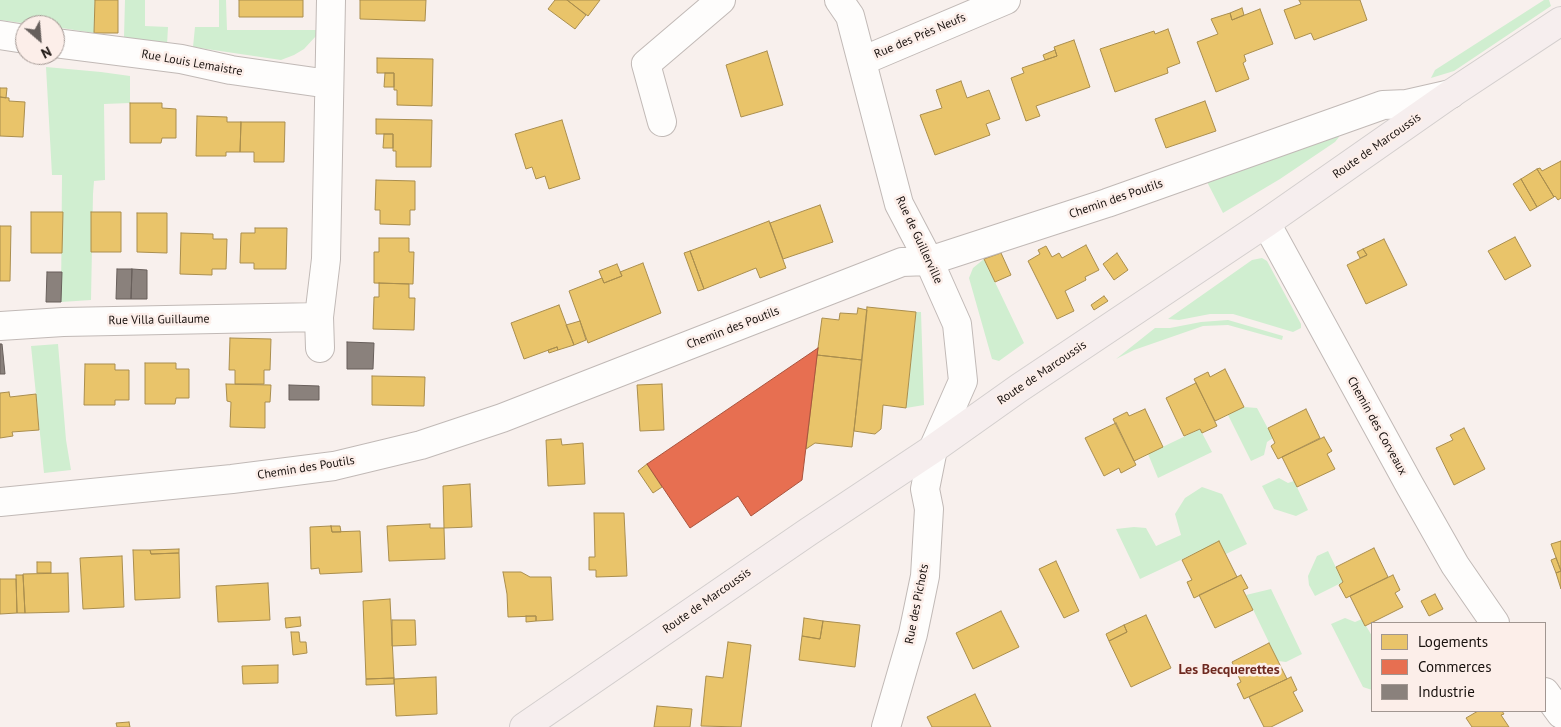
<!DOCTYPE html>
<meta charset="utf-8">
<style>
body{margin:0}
#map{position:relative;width:1561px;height:727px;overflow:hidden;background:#f8f0ed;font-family:"PT Sans",sans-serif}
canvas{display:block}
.legend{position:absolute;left:1371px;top:622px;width:175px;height:90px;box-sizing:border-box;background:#fceee9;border:1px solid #a19691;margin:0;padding:6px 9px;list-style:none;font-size:15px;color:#18110e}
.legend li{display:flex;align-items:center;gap:10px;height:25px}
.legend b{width:25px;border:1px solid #a19691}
.north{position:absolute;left:15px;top:15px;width:50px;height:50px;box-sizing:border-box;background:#fceee9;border:1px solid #a19691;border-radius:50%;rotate:153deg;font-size:14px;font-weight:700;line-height:20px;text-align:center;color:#18110e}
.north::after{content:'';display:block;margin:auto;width:18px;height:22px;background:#665f5c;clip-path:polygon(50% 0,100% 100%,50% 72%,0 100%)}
</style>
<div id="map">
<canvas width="1561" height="727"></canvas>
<ul class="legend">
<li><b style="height:14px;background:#e9c46a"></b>Logements</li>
<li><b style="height:14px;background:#e76f51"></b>Commerces</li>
<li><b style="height:14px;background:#8a817c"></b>Industrie</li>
</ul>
<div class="north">N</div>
</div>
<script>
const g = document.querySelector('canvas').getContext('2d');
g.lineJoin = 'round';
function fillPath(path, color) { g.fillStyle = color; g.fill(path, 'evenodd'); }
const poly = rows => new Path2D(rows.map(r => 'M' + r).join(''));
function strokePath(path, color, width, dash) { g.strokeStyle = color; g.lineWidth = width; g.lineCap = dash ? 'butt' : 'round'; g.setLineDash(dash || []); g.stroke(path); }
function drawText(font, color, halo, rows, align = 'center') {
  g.font = font + ' "PT Sans",sans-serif'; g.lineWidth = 5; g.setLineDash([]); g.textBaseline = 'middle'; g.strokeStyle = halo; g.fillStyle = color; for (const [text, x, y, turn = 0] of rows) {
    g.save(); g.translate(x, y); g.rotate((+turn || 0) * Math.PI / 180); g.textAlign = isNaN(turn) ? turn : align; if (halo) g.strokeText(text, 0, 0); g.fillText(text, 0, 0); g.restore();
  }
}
fillPath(poly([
 [0,0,95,0,94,33,55,27,55,25,37,25,0,20],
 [125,0,145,0,145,26,168,27,167,45,124,37],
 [219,0,226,0,227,30,316,30,316,36,304,49,294,55,281,60,193,47,195,27,219,27],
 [1544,0,1549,0,1551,6,1454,71,1431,78,1435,70],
 [46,67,101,72,130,76,130,103,104,104,105,180,94,181,93,194,91,300,61,302,62,175,52,175],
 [1338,132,1339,137,1335,142,1280,179,1223,213,1205,178],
 [1262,258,1267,261,1301,324,1301,328,1293,332,1233,314,1210,314,1179,320,1168,319,1252,260],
 [984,259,1024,343,999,361,992,359,969,278,973,268],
 [916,312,921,312,924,405,906,408],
 [1228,320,1283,336,1282,340,1228,325,1203,326,1134,350,1116,359,1155,328,1170,328,1201,322],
 [58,344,66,440,71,470,44,473,31,346],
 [1244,407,1257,408,1273,438,1267,442,1264,455,1251,461,1228,415],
 [1200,429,1212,452,1158,478,1148,454],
 [1279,478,1288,483,1294,481,1308,510,1296,516,1274,509,1262,486],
 [1202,487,1222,494,1247,544,1226,554,1219,542,1140,579,1116,529,1134,527,1146,528,1156,546,1181,535,1175,514,1185,498],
 [1328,551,1343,582,1315,596,1309,585,1308,576,1317,556],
 [1271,589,1302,654,1286,662,1278,661,1246,595],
 [1345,618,1355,622,1362,619,1372,636,1372,690,1363,687,1331,624]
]), '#d0eed0');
const homes = poly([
 [95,0,118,0,118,33,94,33,95,0],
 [239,0,303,0,303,17,239,17,239,0],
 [360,0,426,0,425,21,360,19,360,0],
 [555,0,567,0,586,15,575,29,548,9,555,0],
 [567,0,600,0,588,16,567,0],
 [1299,0,1360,0,1367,20,1314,40,1311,33,1295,39,1284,10,1301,4,1299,0],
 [1242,8,1244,15,1232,20,1230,13,1242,8],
 [1260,9,1273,44,1244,55,1246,61,1243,63,1249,79,1216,92,1197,42,1218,34,1211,19,1230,13,1232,20,1260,9],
 [1168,29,1180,63,1167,68,1168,73,1115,92,1100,49,1154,31,1155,34,1168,29],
 [1074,40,1090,87,1036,106,1040,116,1026,121,1011,78,1024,73,1022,68,1057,56,1054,47,1074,40],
 [1055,50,1057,56,1045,60,1043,55,1055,50],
 [767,51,783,105,741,117,726,65,767,51],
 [377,58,433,59,432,106,397,105,397,90,394,90,394,73,377,73,377,58],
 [385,73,394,73,394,87,384,87,385,73],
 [961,81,967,98,989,90,1000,119,986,124,990,135,935,155,920,115,942,108,936,90,961,81],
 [0,88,7,88,6,98,0,97,0,88],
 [0,97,9,98,9,101,25,102,23,137,0,136,0,97],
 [1205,101,1216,131,1166,148,1155,119,1205,101],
 [130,103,162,103,162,108,176,109,176,138,162,138,161,143,130,143,130,103],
 [197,116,227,117,227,122,241,122,240,152,226,152,226,156,196,156,197,116],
 [376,119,432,120,431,167,396,167,396,151,393,151,393,134,376,134,376,119],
 [562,120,580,179,549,189,545,176,536,179,532,167,526,169,515,134,562,120],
 [241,122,285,122,284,162,254,162,254,152,240,152,241,122],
 [384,134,393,134,393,148,383,148,384,134],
 [1561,161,1561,198,1558,200,1555,196,1554,197,1537,169,1540,168,1542,171,1561,161],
 [1537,169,1554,197,1537,207,1521,179,1537,169],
 [1521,179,1537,207,1530,211,1513,184,1521,179],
 [376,180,415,181,415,210,410,210,410,225,380,224,380,210,375,210,376,180],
 [820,205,833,242,783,259,770,223,820,205],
 [31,212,63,212,62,253,31,253,31,212],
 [91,212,121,212,121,252,91,252,91,212],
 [137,213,167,213,167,253,137,252,137,213],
 [769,221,786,268,760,278,756,268,704,289,690,251,769,221],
 [0,226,11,226,10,281,0,281,0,226],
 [255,228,287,228,286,269,254,269,254,263,240,263,241,233,255,233,255,228],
 [181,233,213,234,213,239,227,239,226,269,212,269,212,275,180,274,181,233],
 [1515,237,1531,266,1505,280,1488,251,1515,237],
 [379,238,409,238,409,252,414,252,413,284,374,283,374,252,379,252,379,238],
 [1384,239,1407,285,1366,304,1347,265,1367,255,1363,249,1384,239],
 [1086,245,1099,270,1085,277,1086,280,1065,291,1074,311,1057,319,1028,261,1040,254,1038,250,1046,246,1052,257,1059,253,1062,258,1086,245],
 [1363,249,1367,255,1360,258,1357,252,1363,249],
 [690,251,704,289,698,291,684,253,690,251],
 [1001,253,1011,275,995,282,984,259,1001,253],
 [1117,253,1128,270,1114,280,1103,264,1117,253],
 [643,263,661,313,588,343,569,291,602,278,604,283,622,276,620,272,643,263],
 [617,264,622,276,604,283,599,271,617,264],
 [379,283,409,284,409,298,415,298,414,330,373,329,374,297,379,297,379,283],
 [1104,296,1108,301,1094,310,1091,305,1104,296],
 [559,305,574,345,558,350,557,347,524,359,511,323,559,305],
 [867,307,916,312,906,408,883,405,881,429,875,434,854,431,867,307],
 [858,308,867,310,862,360,817,355,822,318,839,320,840,313,857,314,858,308],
 [580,321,586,340,574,345,566,325,580,321],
 [230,338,271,339,270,370,264,370,264,384,235,384,235,370,229,370,230,338],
 [557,347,558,350,549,353,548,350,557,347],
 [817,355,862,360,852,447,815,443,806,449,817,355],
 [145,363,176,363,176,369,189,369,189,398,176,398,175,404,145,404,145,363],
 [85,364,115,364,115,370,129,370,129,400,115,400,115,405,84,405,85,364],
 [1225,369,1244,407,1215,421,1194,379,1208,372,1210,377,1225,369],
 [372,376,425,377,424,406,372,405,372,376],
 [1196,383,1217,426,1202,433,1200,429,1184,436,1166,398,1196,383],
 [226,384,271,385,270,402,265,402,265,428,230,427,231,402,227,401,226,384],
 [662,384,664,430,640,431,637,385,662,384],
 [9,392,10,397,36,394,39,430,12,432,13,436,0,438,0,393,9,392],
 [1145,409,1163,447,1134,461,1113,419,1127,412,1129,416,1145,409],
 [1306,409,1320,438,1278,459,1271,446,1275,443,1268,428,1306,409],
 [1116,423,1136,465,1121,473,1119,468,1104,476,1085,438,1116,423],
 [1464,428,1485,469,1454,485,1436,448,1453,440,1450,435,1464,428],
 [1324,437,1332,451,1327,454,1335,469,1297,487,1282,457,1324,437],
 [561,439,562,445,583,443,585,484,548,486,546,440,561,439],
 [647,464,662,487,653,493,638,471,647,464],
 [470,484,472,527,444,528,443,486,470,484],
 [594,513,624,513,627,576,596,577,596,570,589,570,589,557,595,557,594,513],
 [430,524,430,528,444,528,445,559,389,561,387,526,430,524],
 [331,526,340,526,341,532,332,532,331,526],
 [331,526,332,532,360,531,362,572,320,574,319,568,311,569,310,527,331,526],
 [1219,541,1237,577,1194,598,1187,582,1192,580,1182,560,1219,541],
 [1561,541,1561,589,1556,573,1561,571,1551,544,1561,541],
 [1374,548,1388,577,1346,598,1339,585,1343,582,1336,567,1374,548],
 [179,549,179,553,151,554,150,550,179,549],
 [133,550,150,550,151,554,179,553,180,598,135,600,133,550],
 [122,556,124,607,83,609,80,558,122,556],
 [1556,558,1561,571,1556,573,1551,560,1556,558],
 [1056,561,1079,611,1064,618,1039,569,1056,561],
 [37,562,51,562,51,573,37,573,37,562],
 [503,572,521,572,530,577,551,577,553,620,536,621,536,616,508,617,507,594,503,572],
 [68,573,69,612,25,613,23,574,68,573],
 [16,575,23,575,25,613,17,613,16,575],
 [1241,575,1248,588,1243,590,1253,610,1215,628,1199,595,1241,575],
 [1393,575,1400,590,1395,593,1403,607,1365,626,1350,596,1393,575],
 [0,579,16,579,17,613,0,614,0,579],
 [268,583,270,620,218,622,216,586,268,583],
 [1435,594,1443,609,1429,616,1421,601,1435,594],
 [390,599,394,678,366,679,363,601,390,599],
 [1001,611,1019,647,973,669,956,633,1001,611],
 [1146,615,1171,668,1131,687,1109,641,1127,632,1124,625,1146,615],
 [526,616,536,616,536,621,526,622,526,616],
 [300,617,301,626,286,628,285,618,300,617],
 [804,618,823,621,820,639,802,636,804,618],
 [392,620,415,620,416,645,392,646,392,620],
 [823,621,860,625,855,667,799,660,802,636,820,639,823,621],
 [1124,625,1127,632,1109,641,1106,634,1124,625],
 [291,632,299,632,300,642,306,642,307,653,293,655,291,632],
 [728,642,751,645,741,727,701,726,706,676,723,678,728,642],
 [1269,643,1287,679,1244,699,1237,684,1241,682,1232,662,1269,643],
 [278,665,278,683,243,684,242,666,278,665],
 [436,677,437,714,396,716,394,679,436,677],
 [1291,677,1297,690,1293,692,1303,711,1271,727,1264,727,1249,697,1291,677],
 [394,678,394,684,366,685,366,679,394,678],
 [975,694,991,727,932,727,927,717,975,694],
 [657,706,692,709,690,727,654,727,657,706],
 [1478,711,1502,711,1504,714,1501,715,1509,727,1472,727,1466,718,1478,711],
 [129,722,130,727,117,727,116,723,129,722]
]);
fillPath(homes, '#e9c46a');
strokePath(homes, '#aa8e4e', 1);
const shops = poly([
 [818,348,802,480,751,516,738,496,690,528,647,464,818,348]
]);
fillPath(shops, '#e76f51');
strokePath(shops, '#a9533d', 1);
const industry = poly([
 [117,269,132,269,131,299,116,299,117,269],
 [132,269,147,270,147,299,131,299,132,269],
 [47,272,62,272,61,302,46,302,47,272],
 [347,342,374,343,373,369,347,369,347,342],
 [0,344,2,344,5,374,0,374,0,344],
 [289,385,319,386,319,400,289,400,289,385]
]);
fillPath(industry, '#8a817c');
strokePath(industry, '#685f5b', 1);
const minor = poly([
 [839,0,850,16,899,204,929,261,957,324,963,381,933,449,925,489,929,509,925,576,913,634,886,727],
 [0,35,25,39],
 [55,43,181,59,231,70,329,84],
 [862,61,1006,0],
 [662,122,646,64,721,0],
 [1266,223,1409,484,1455,565,1495,623],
 [0,326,63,322,319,317],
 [320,348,319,317,326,259,331,0],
 [0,502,232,479,334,466,421,445,502,418,902,262,929,261,1107,203,1383,105,1407,104,1451,94],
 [1545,692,1561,714]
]);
const major = poly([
 [524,727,808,532,933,449,1019,388,1266,223,1452,93,1561,21]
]);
strokePath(minor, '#c1b9b6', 30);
strokePath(major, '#d3cecd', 30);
strokePath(minor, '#fefdfc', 28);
strokePath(major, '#f6eeee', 28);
drawText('12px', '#18110e', '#fceee9', [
 ["Rue des Près Neufs",920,36,-23],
 ["Rue Louis Lemaistre",192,63,10],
 ["Route de Marcoussis",1377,146,-35],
 ["Chemin des Poutils",1116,199,-19],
 ["Rue de Guillerville",919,240,65],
 ["Rue Villa Guillaume",159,320,-1],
 ["Chemin des Poutils",733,328,-21],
 ["Route de Marcoussis",1042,373,-34],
 ["Chemin des Corveaux",1377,426,61],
 ["Chemin des Poutils",306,468,-9],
 ["Route de Marcoussis",707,601,-35],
 ["Rue des Pichots",917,604,-79]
]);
drawText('bold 14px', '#6e2920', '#fceee9', [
 ["Les Becquerettes",1229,670]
]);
</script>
